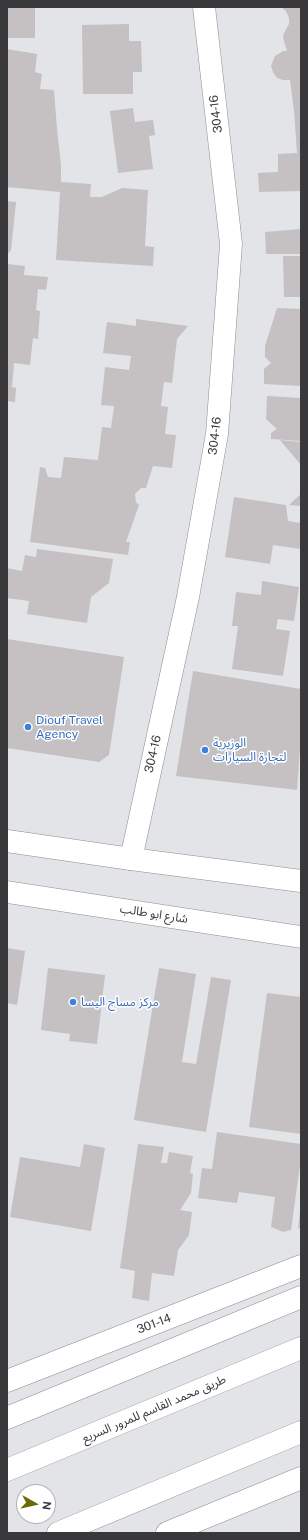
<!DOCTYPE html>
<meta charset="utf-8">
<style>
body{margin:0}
#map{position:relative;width:308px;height:1540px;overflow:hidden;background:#e2e4e7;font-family:"Public Sans",sans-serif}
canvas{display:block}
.frame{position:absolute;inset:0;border:8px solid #39393b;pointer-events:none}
.north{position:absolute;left:16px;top:1484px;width:40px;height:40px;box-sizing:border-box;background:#fff;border:1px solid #b0b0b1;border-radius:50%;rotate:98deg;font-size:11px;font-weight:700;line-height:16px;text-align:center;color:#39393b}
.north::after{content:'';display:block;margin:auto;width:14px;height:18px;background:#6c6903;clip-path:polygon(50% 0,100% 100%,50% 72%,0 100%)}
</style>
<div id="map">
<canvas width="308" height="1540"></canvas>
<div class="frame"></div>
<div class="north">N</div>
</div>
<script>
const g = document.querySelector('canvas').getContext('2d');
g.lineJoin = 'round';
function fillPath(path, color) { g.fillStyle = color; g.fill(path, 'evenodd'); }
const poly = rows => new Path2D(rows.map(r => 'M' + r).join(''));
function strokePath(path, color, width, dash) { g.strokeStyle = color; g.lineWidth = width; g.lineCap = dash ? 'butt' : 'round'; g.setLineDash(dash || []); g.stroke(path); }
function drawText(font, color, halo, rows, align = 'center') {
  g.font = font + ' "Public Sans","Noto Sans Arabic",sans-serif'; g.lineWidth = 3; g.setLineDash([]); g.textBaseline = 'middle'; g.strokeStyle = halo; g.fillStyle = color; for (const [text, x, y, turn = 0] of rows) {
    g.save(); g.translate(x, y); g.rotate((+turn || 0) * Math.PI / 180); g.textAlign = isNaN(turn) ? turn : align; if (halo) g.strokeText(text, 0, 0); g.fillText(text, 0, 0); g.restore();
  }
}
fillPath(poly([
 [7,7,35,7,35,38,7,38],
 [281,7,301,7,301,191,259,192,258,173,278,172,278,154,297,153,294,111,290,80,283,80,277,78,273,72,271,66,275,56,283,51,287,51,283,38,284,33,289,24,289,18,286,11],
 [129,24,129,41,141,41,142,72,133,72,133,94,83,94,82,25],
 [7,49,37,54,35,72,42,74,40,89,54,90,57,129,61,165,61,182,91,184,90,197,102,197,122,188,148,190,145,246,154,247,153,266,56,260,60,192,7,187,7,125,17,126,7,125],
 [133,108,135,122,153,120,155,135,149,136,153,169,118,173,110,111],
 [7,201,16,202,11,250,7,255],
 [301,229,301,254,266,254,265,232],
 [283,256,301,256,301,297,284,297],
 [7,264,25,266,24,275,48,277,46,290,38,289,36,310,40,311,38,339,33,338,30,365,14,363,12,387,16,388,15,402,7,401],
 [277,308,301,309,301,386,264,384,264,369,271,363,265,357,265,346],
 [136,319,188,326,177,339,172,383,164,382,161,406,168,407,165,434,176,435,172,468,153,466,146,488,141,488,135,494,136,502,139,505,126,542,130,542,128,555,30,542,40,467,45,468,48,477,61,478,64,457,98,460,102,427,111,428,114,406,101,405,105,367,129,370,131,356,103,353,107,322,136,326],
 [267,396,301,398,301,441,271,439,271,433,277,429,266,419],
 [280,440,301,442,301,465],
 [301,494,301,506,289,505],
 [234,497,286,505,288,521,301,523,301,549,273,545,270,564,225,557],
 [37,549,113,559,109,583,91,597,87,623,27,614,29,601,7,598,7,568,22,571,25,555,36,557],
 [262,581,299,587,294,621,278,619,276,629,290,631,283,676,232,669,238,626,232,626,236,592,261,595],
 [7,639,124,657,109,755,99,762,7,748],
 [193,671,301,689,301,734,297,790,176,776],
 [7,948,25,951,17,1005,7,1003],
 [48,968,105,975,97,1044,69,1041,70,1034,41,1030],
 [159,968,196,974,182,1062,196,1064,211,977,231,980,206,1132,134,1120],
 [267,993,301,997,301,1134,249,1127],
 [217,1132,301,1144,301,1158,291,1230,283,1232,271,1227,275,1197,239,1192,237,1203,198,1198,202,1168,212,1169],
 [84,1144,105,1148,91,1231,10,1217,20,1157,80,1167],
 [138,1144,164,1147,161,1163,167,1163,169,1152,193,1156,190,1173,193,1174,191,1193,180,1210,192,1212,189,1235,178,1250,174,1276,152,1273,149,1301,132,1298,135,1271,120,1268],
 [300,1212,301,1227,298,1229]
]), '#c5c0c2');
const minor = poly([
 [131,859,188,597,217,434,231,244,204,7],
 [7,1381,301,1266]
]);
const primary = poly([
 [7,841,131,859,301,881],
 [7,892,301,937]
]);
const motorway = poly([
 [7,1418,301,1297],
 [7,1470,301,1348],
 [58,1533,301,1432],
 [167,1533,301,1478]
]);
strokePath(minor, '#8c8d91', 23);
strokePath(primary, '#8c8d91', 23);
strokePath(motorway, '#8c8d91', 23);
strokePath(minor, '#fff', 22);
strokePath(primary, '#fff', 22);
strokePath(motorway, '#fff', 22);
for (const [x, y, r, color] of [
 [28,727,4,"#3f7fe0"],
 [205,750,4,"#3f7fe0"],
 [73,1002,4,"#3f7fe0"]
]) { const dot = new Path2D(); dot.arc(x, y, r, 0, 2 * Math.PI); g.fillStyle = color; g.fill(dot); strokePath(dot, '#fff', 1.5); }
drawText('12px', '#39393b', '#fff', [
 ["304-16",216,114,-97],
 ["304-16",215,436,-83],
 ["304-16",153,754,-77],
 ["شارع ابو طالب",154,914,9],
 ["301-14",154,1324,-21],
 ["طريق محمد القاسم للمرور السريع",154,1409,-23]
]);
drawText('12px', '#366cbe', '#fff', [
 ["Diouf Travel",36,720],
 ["Agency",36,734],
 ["الوزيرية",213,743],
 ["لتجارة السيارات",213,757],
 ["مركز مساج اليسا",81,1002]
], 'left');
</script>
